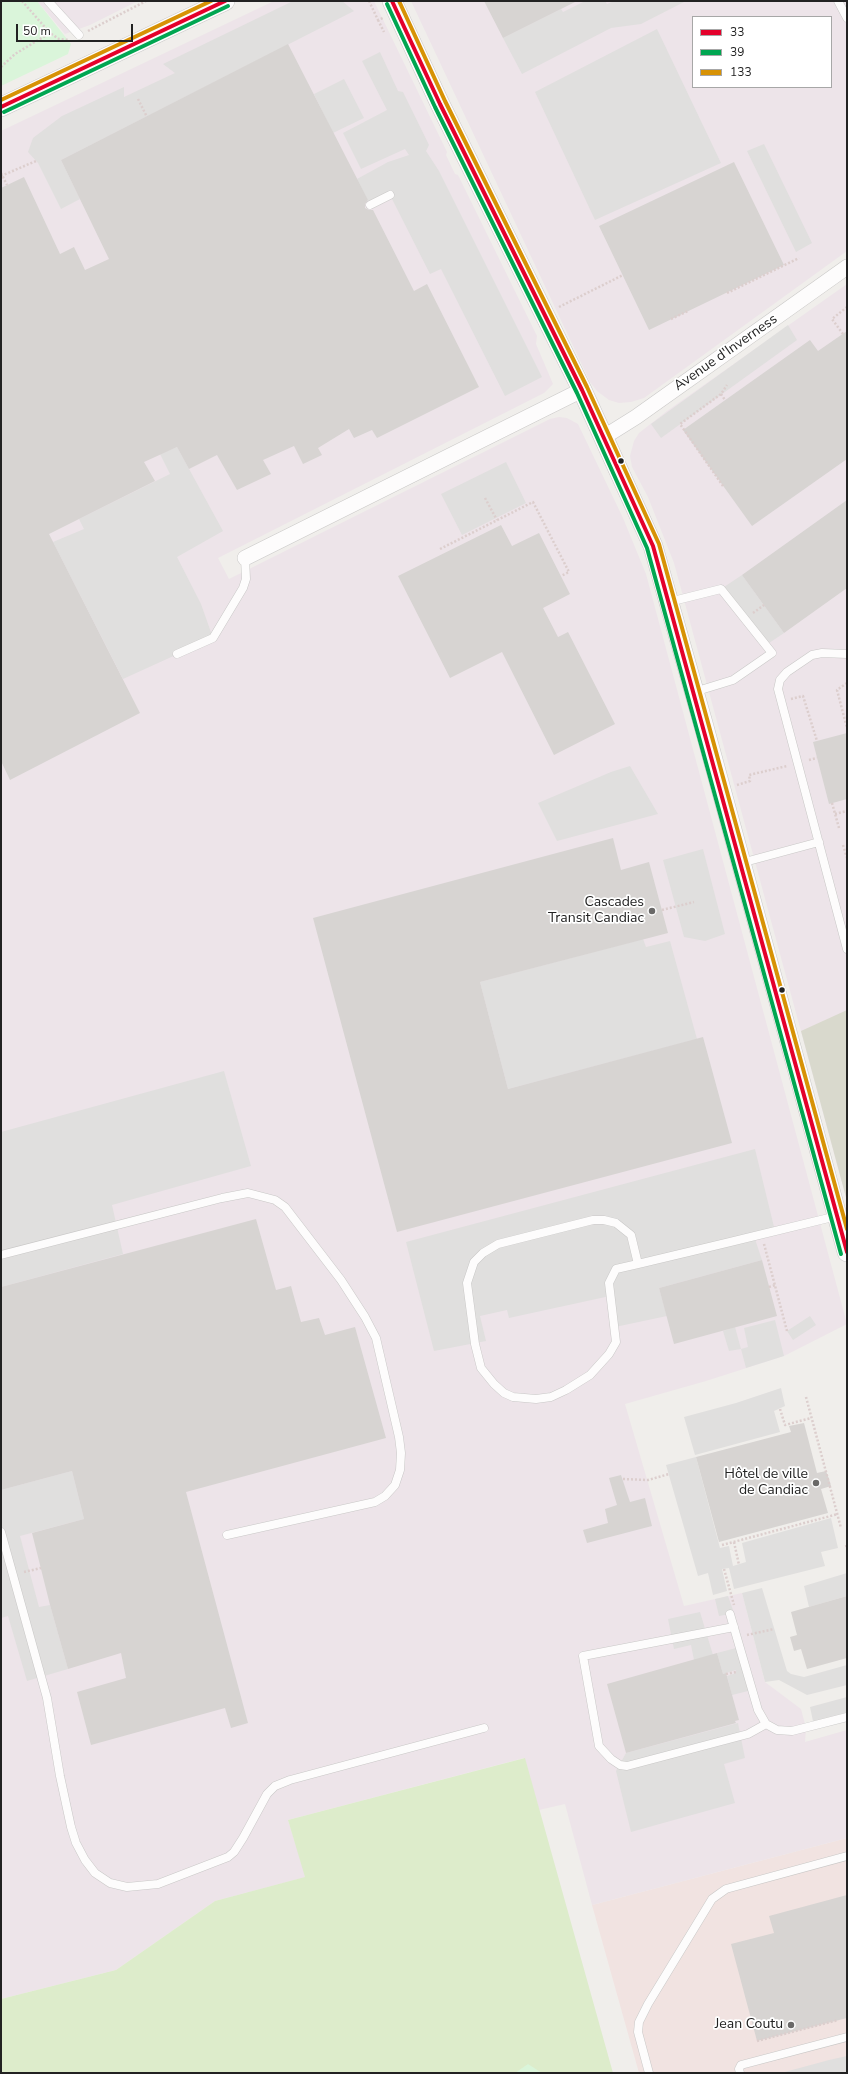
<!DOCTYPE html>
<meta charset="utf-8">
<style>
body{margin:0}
#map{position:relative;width:848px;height:2074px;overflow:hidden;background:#f0eeeb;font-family:"Nunito Sans",sans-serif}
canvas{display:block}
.frame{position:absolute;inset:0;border:2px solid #222;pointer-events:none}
.legend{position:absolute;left:692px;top:16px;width:140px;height:72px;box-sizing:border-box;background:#fff;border:1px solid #a7a7a7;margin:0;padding:5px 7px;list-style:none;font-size:12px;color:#222}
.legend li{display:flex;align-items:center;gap:8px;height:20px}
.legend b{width:20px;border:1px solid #a7a7a7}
.scale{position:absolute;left:16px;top:24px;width:117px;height:18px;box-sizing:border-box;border:2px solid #222;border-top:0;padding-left:5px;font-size:12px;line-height:14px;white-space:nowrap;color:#222;-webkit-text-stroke:3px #fff;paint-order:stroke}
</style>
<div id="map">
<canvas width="848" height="2074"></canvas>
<div class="frame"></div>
<ul class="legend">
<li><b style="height:5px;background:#e4002b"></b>33</li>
<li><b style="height:5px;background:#00a651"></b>39</li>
<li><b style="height:5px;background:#d79205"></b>133</li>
</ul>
<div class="scale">50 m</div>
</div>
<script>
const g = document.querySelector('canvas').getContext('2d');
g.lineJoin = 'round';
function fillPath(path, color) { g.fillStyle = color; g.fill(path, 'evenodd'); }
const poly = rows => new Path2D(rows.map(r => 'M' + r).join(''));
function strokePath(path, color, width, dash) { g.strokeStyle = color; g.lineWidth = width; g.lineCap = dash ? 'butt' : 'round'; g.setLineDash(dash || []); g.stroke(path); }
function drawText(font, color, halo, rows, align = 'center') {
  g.font = font + ' "Nunito Sans",sans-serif'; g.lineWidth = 3.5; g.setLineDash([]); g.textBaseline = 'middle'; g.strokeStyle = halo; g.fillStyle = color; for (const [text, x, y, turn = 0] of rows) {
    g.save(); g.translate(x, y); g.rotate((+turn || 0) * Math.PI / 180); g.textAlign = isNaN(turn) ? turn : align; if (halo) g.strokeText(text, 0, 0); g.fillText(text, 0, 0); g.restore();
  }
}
fillPath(poly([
 [847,1838,847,2073,639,2073,592,1905]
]), '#f1e3e1');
fillPath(poly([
 [37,1,138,1,90,25,65,34],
 [274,1,374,1,447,152,446,155,455,174,458,175,537,336,536,344,553,384,544,393,218,558,229,579,550,419,559,417,567,418,578,424,623,518,646,574,847,1324,784,1356,706,1381,625,1404,684,1606,742,1593,765,1682,801,1709,806,1728,805,1742,847,1730,847,1838,592,1905,565,1804,539,1810,524,1758,288,1820,306,1877,215,1901,116,1970,1,1999,1,131],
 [411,1,847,1,847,251,644,398,631,402,619,403,609,400,597,391,590,382],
 [693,17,831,17,831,87,693,87],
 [847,284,847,1201,674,563,648,497,632,467,630,456,634,441,639,433,667,411]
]), '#ede4e9');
fillPath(poly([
 [847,1010,847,1201,801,1031]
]), '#d9d9cd');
fillPath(poly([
 [525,1758,613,2073,1,2073,1,1999,116,1970,215,1901,305,1877,288,1820]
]), '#ddeccb');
fillPath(poly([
 [1,1,37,1,71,44,68,54,1,86],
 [528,2064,542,2073,515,2073]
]), '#daf5da');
fillPath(poly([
 [293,1,342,1,354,11,61,160,80,199,61,209,38,163,28,152,33,138,62,116,124,87,124,97,175,73,163,64],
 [585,1,605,1,607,4,614,1,686,1,641,24,611,28,522,74,503,38,561,9,563,12],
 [657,29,721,163,595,220,535,92],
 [380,52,398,91,403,92,429,145,426,151,439,171,542,377,505,396,441,269,430,274,390,195,370,205,357,179,388,162,409,155,405,149,361,169,343,133,387,110,362,61],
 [344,79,364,118,333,133,314,94],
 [764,144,812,243,796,252,747,151],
 [788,325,797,340,661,438,651,424],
 [177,447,223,531,177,557,201,604,213,638,123,679,53,542,84,529,79,519,170,474,160,454],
 [506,462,526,503,462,535,441,494],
 [742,575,784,633,766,645,721,589],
 [630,766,658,814,557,841,538,803,611,772],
 [703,849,725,934,705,941,684,937,663,860],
 [643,939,646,947,670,941,697,1039,508,1089,480,982],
 [224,1071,251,1166,112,1205,123,1254,1,1287,1,1132],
 [755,1149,775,1231,754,1236,762,1260,659,1288,667,1316,615,1327,610,1296,509,1318,507,1310,480,1316,486,1341,434,1351,406,1242],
 [810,1316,816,1325,793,1340,787,1331],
 [775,1320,784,1356,746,1368,741,1349,729,1351,723,1331,735,1327,741,1349,748,1347,744,1328],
 [781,1388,785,1406,774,1411,780,1432,695,1455,684,1417,736,1403],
 [696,1457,720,1548,729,1546,733,1566,746,1562,742,1543,831,1518,838,1548,821,1552,825,1566,734,1589,729,1568,722,1569,727,1591,713,1595,708,1573,698,1576,666,1465],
 [72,1471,84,1519,20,1536,39,1607,50,1605,68,1669,27,1681,8,1616,1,1618,1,1490],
 [847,1573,847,1596,809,1607,804,1586],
 [762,1588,787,1671,791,1674,804,1677,847,1665,847,1685,807,1695,779,1680,765,1682,742,1593],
 [728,1596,733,1610,730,1614,719,1616,715,1599],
 [700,1612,713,1655,694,1660,691,1645,674,1649,668,1619],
 [740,1647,752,1690,732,1695,727,1676,736,1673,736,1670,723,1674,717,1653],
 [847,1697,847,1717,814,1726,810,1707],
 [738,1723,745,1758,724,1764,735,1803,631,1832,616,1771,626,1753],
 [847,2056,847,2073,781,2073,829,2060]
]), '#e0dfde');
fillPath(poly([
 [484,1,577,1,503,38],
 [288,44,368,200,365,204,365,208,369,210,373,210,414,291,427,284,479,387,377,438,372,430,354,438,349,429,318,448,322,455,303,464,294,446,263,460,271,474,237,490,217,455,189,469,177,447,144,462,155,481,49,534,140,713,10,780,1,761,1,188,24,177,60,254,74,247,85,270,109,259,61,160],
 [734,162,784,265,649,330,599,226],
 [847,331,847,459,752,526,683,430,810,340,818,351],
 [847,500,847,588,784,633,742,575],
 [501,525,512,546,539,533,570,594,543,608,558,637,568,632,615,724,554,755,502,652,450,678,398,576],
 [847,733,847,799,829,804,813,742],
 [613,838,621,870,649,862,668,933,480,982,508,1089,703,1037,732,1143,397,1232,313,918],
 [256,1219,276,1290,291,1286,301,1322,319,1318,325,1335,355,1327,386,1438,186,1492,248,1723,231,1728,225,1708,91,1745,77,1692,126,1678,121,1653,68,1669,50,1605,32,1533,84,1519,72,1471,1,1490,1,1287],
 [762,1260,777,1316,674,1344,659,1288],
 [804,1423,817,1473,826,1471,829,1479,831,1486,821,1489,828,1513,719,1542,696,1457,791,1432,789,1426],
 [621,1475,630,1502,645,1498,652,1526,587,1543,583,1530,608,1523,605,1509,617,1505,609,1478],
 [847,1596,847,1658,807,1669,801,1649,794,1651,790,1637,797,1635,791,1612],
 [717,1653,723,1674,726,1673,739,1720,735,1721,736,1723,626,1753,607,1684],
 [847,1895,847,2018,757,2041,731,1944,774,1933,769,1916]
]), '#d7d4d2');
const service = poly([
 [48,1,79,35],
 [838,1,847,18],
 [370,205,390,195],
 [669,602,721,589,772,653,733,680,694,692],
 [177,654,213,638,243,588,246,579,245,558],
 [847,654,822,653,812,655,787,672,780,680,778,689,847,949],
 [741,863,819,842],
 [1,1255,222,1198,248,1193,275,1200,285,1207,341,1280,365,1317,376,1338,399,1437,401,1453,400,1470,395,1485,385,1496,375,1502,227,1535],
 [638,1264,631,1235,616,1223,604,1220,593,1220,498,1244,483,1253,474,1262,467,1283,475,1344,481,1368,494,1384,504,1393,513,1397,536,1399,551,1397,566,1390,590,1375,609,1354,616,1342,609,1283,616,1269,638,1264,726,1243,837,1216],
 [1,1532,47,1698,60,1776,71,1827,76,1843,85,1860,95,1873,110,1883,127,1887,158,1884,228,1857,234,1852,243,1838,267,1794,275,1786,290,1780,484,1728],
 [730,1614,758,1710,766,1724,777,1730,792,1731,847,1717],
 [734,1627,583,1656,599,1746,611,1759,620,1765,627,1766,748,1734,766,1724],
 [649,2073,638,2032,639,2022,648,2004,712,1899,726,1889,847,1856],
 [740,2073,739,2069,741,2065,847,2037]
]);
const minor = poly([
 [604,437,636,417,847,267],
 [245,558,582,390]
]);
const tertiary = poly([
 [392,1,440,104,582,390,653,546,703,723,847,1252],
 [1,107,225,1]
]);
strokePath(service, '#c9c8c7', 9);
strokePath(minor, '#c9c8c7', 16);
strokePath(tertiary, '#c9c8c7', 20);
strokePath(poly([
 [22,1,50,33,59,39,69,40],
 [369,1,378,20,383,18],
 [378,20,384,32],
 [88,31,146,1],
 [1,67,15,54,50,33],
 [138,99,147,117],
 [1,173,7,185],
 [1,176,36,161],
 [727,293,799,258],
 [559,307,623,275],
 [671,319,688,311],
 [843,334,832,319,847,307],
 [721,394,725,400],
 [723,486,680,424,721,394,727,385],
 [485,498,497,520],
 [440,549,533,502,569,572,561,576],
 [753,613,764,605],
 [847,683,837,690,847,728],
 [791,699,803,696,817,741],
 [809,760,817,758],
 [737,785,750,781,749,775,787,766],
 [832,803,839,828],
 [835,814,847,811],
 [843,845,847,858],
 [662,910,694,902],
 [764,1244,787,1331],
 [769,1287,775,1285],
 [806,1397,841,1528],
 [780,1409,785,1425,811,1418],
 [623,1479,648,1480,669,1474],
 [734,1542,739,1565],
 [722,1545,838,1514],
 [846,1545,847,1549],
 [724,1569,734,1605],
 [24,1572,41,1568],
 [747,1635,774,1629],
 [726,1674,736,1672],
 [757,2041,838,2020]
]), '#dccecd', 2.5, [2, 2]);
strokePath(service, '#fdfcfc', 8);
strokePath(minor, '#fdfcfc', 15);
strokePath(tertiary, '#fdfcfc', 19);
strokePath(poly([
 [392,1,440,104,582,390,653,546,847,1252],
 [1,107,225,1]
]), '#e4002b', 4);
strokePath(poly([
 [387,4,435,107,577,393,647,548,841,1254],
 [4,112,228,6]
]), '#00a651', 4);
strokePath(poly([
 [399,1,445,101,587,387,659,544,847,1229],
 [1,100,211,1]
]), '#d79205', 4);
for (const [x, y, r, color] of [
 [621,461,3.5,"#222"],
 [652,911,4,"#6a6968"],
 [782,990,3.5,"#222"],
 [816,1483,4,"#6a6968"],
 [791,2025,4,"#6a6968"]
]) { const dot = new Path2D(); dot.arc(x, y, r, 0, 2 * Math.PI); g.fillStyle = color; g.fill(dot); strokePath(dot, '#fff', 1.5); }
drawText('14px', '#222', '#fff', [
 ["Avenue d'Inverness",726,353,-35]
]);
drawText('14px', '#222', '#fff', [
 ["Cascades",644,903],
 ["Transit Candiac",644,919],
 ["Hôtel de ville",808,1475],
 ["de Candiac",808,1491],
 ["Jean Coutu",783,2025]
], 'right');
</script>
